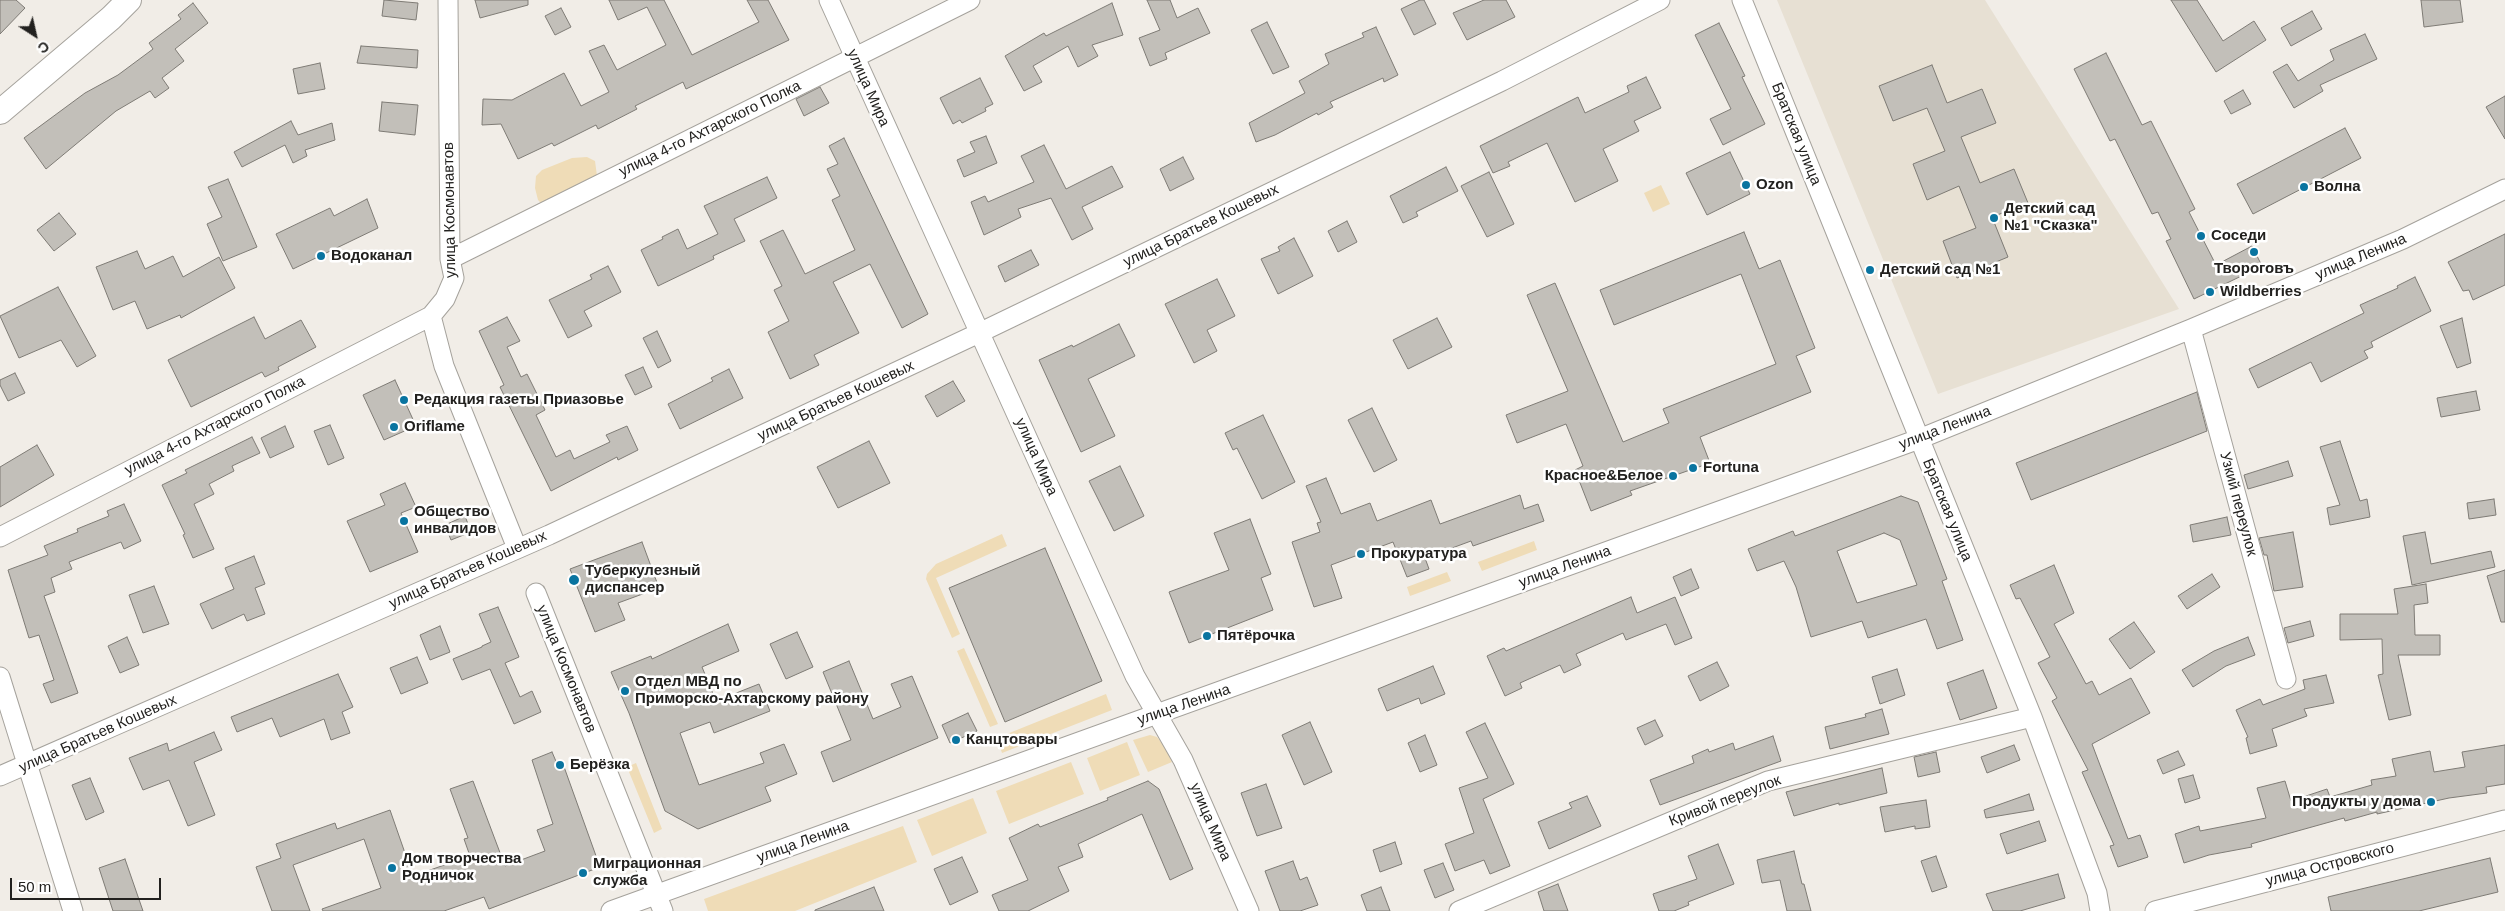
<!DOCTYPE html>
<meta charset="utf-8">
<style>
body{margin:0}
#map{position:relative;width:2505px;height:911px;overflow:hidden;background:#f1ede7;font-family:Arial,sans-serif}
canvas{display:block}
.north{position:absolute;left:10px;top:10px;width:50px;height:50px;-webkit-text-stroke:4px #fff;paint-order:stroke;rotate:145deg;font-size:14px;font-weight:700;line-height:20px;text-align:center;color:#22211f}
.north::after{content:'';display:block;margin:auto;width:18px;height:22px;background:#22211f;clip-path:polygon(50% 0,100% 100%,50% 72%,0 100%)}
.scale{position:absolute;left:10px;top:878px;width:151px;height:22px;box-sizing:border-box;border:2px solid #22211f;border-top:0;padding-left:6px;font-size:15px;line-height:18px;white-space:nowrap;color:#22211f;-webkit-text-stroke:4px #fff;paint-order:stroke}
</style>
<div id="map">
<canvas width="2505" height="911"></canvas>
<div class="north">С</div>
<div class="scale">50 m</div>
</div>
<script>
const g = document.querySelector('canvas').getContext('2d');
g.lineJoin = 'round';
function fillPath(path, color) { g.fillStyle = color; g.fill(path, 'evenodd'); }
const poly = rows => new Path2D(rows.map(r => 'M' + r).join(''));
function strokePath(path, color, width, dash) { g.strokeStyle = color; g.lineWidth = width; g.lineCap = dash ? 'butt' : 'round'; g.setLineDash(dash || []); g.stroke(path); }
function drawText(font, color, halo, rows, align = 'center') {
  g.font = font + ' Arial,sans-serif'; g.lineWidth = 5; g.setLineDash([]); g.textBaseline = 'middle'; g.strokeStyle = halo; g.fillStyle = color; for (const [text, x, y, turn = 0] of rows) {
    g.save(); g.translate(x, y); g.rotate((+turn || 0) * Math.PI / 180); g.textAlign = isNaN(turn) ? turn : align; if (halo) g.strokeText(text, 0, 0); g.fillText(text, 0, 0); g.restore();
  }
}
fillPath(poly([
 [1777,0,1985,0,2179,309,1938,394]
]), '#e7e0d3');
fillPath(poly([
 [587,157,595,161,597,176,543,205,538,200,535,188,536,176,542,170,572,158],
 [1661,185,1670,204,1653,212,1644,193],
 [1002,534,1007,546,936,578,960,634,952,638,926,579,927,574,936,564],
 [1534,541,1537,550,1482,571,1478,562],
 [1447,572,1451,581,1410,596,1407,587],
 [964,648,998,724,990,727,957,651],
 [1106,694,1112,710,1002,753,997,738],
 [1150,735,1157,737,1165,747,1172,762,1148,772,1133,740],
 [1127,742,1140,775,1100,791,1087,758],
 [1071,762,1084,794,1009,824,996,791],
 [636,763,662,829,654,833,627,767],
 [973,798,987,833,932,856,917,820],
 [903,826,917,862,795,911,708,911,704,899]
]), '#efdcb7');
const building = poly([
 [0,0,16,0,25,8,0,34,0,0],
 [384,0,418,3,416,20,382,16,384,0],
 [475,0,528,0,528,5,480,18,475,0],
 [609,0,664,0,692,55,759,22,747,0,768,0,789,40,686,89,683,82,635,106,637,109,598,129,596,125,554,146,552,143,518,159,501,124,482,125,483,99,512,100,564,73,581,106,609,92,589,51,604,45,617,70,666,45,647,7,618,20,609,0],
 [1147,0,1170,0,1177,18,1198,8,1210,33,1165,53,1167,59,1150,66,1139,38,1160,30,1147,0],
 [1420,0,1424,0,1436,24,1414,35,1401,9,1420,0],
 [1484,0,1506,0,1515,17,1467,40,1453,13,1484,0],
 [2171,0,2197,0,2223,41,2254,21,2266,40,2216,72,2171,0],
 [2421,0,2460,0,2463,22,2424,27,2421,0],
 [193,3,208,23,175,49,184,61,162,78,169,88,155,98,150,91,116,111,46,169,24,138,85,93,118,75,153,49,149,43,181,19,178,15,193,3],
 [1112,3,1123,35,1092,45,1098,56,1078,67,1068,46,1033,66,1042,82,1024,91,1005,56,1044,33,1046,36,1112,3],
 [561,8,571,27,555,35,545,16,561,8],
 [2312,11,2322,29,2291,46,2281,28,2312,11],
 [1267,22,1289,67,1273,74,1251,30,1267,22],
 [1719,23,1745,76,1742,77,1765,124,1723,145,1710,119,1731,109,1695,35,1719,23],
 [1376,27,1398,75,1384,82,1383,78,1330,102,1333,107,1318,115,1317,113,1275,135,1256,142,1249,123,1305,93,1299,81,1329,64,1325,54,1364,37,1362,33,1376,27],
 [2365,34,2377,59,2320,85,2323,91,2294,108,2273,72,2287,64,2298,81,2334,60,2330,50,2365,34],
 [361,46,418,50,417,68,357,63,361,46],
 [2106,53,2142,125,2151,121,2195,209,2189,212,2216,265,2252,246,2262,266,2194,299,2166,241,2171,239,2158,212,2152,214,2115,139,2110,141,2074,69,2106,53],
 [320,63,325,89,298,94,293,69,320,63],
 [1932,65,1947,103,1982,89,1996,123,1961,137,1980,183,2014,169,2028,203,1992,217,2008,257,1957,278,1943,241,1976,228,1959,186,1927,200,1913,164,1945,151,1927,108,1893,121,1879,86,1932,65],
 [1646,77,1661,108,1634,121,1639,131,1603,149,1618,181,1575,202,1547,143,1508,162,1510,166,1493,173,1480,146,1578,97,1585,113,1629,92,1627,86,1646,77],
 [980,78,993,104,985,108,986,111,962,123,960,120,953,124,940,98,980,78],
 [820,87,829,103,804,116,796,99,820,87],
 [2243,90,2251,104,2231,114,2224,101,2243,90],
 [2505,96,2505,139,2486,107,2505,96],
 [382,102,418,105,415,135,379,131,382,102],
 [291,121,298,135,332,123,335,140,305,150,307,156,293,163,285,145,242,167,234,152,291,121],
 [2345,128,2361,158,2253,214,2237,184,2345,128],
 [986,136,997,163,964,177,957,160,975,152,970,142,986,136],
 [844,138,928,314,902,328,870,264,833,282,859,333,814,355,819,365,790,379,768,332,789,321,774,290,782,286,760,241,783,230,805,274,855,250,832,200,840,196,827,169,838,164,829,146,844,138],
 [1044,145,1066,189,1112,166,1123,187,1082,207,1093,229,1072,240,1051,198,1018,209,1021,217,984,235,971,202,985,196,988,202,1034,182,1021,156,1044,145],
 [1730,152,1750,194,1707,215,1686,173,1730,152],
 [1183,157,1194,179,1170,191,1160,169,1183,157],
 [1446,167,1458,191,1416,212,1418,216,1403,223,1390,196,1446,167],
 [1489,172,1514,224,1487,237,1461,186,1489,172],
 [767,177,777,198,734,219,745,241,713,256,714,259,658,286,641,250,663,239,662,237,678,229,687,249,718,234,704,206,767,177],
 [228,179,257,247,223,261,207,224,222,217,208,187,228,179],
 [367,199,378,228,293,269,276,234,330,208,334,216,367,199],
 [59,213,76,234,54,251,37,230,59,213],
 [1347,221,1357,242,1338,252,1328,231,1347,221],
 [1744,232,1759,269,1780,260,1815,348,1796,356,1811,392,1700,437,1710,463,1630,491,1632,495,1591,511,1575,470,1583,466,1566,424,1517,443,1506,415,1568,391,1527,295,1555,283,1623,442,1669,423,1663,409,1776,364,1741,274,1614,325,1600,290,1744,232],
 [2505,234,2505,285,2473,300,2469,290,2463,291,2448,262,2505,234],
 [1294,238,1313,276,1278,294,1261,259,1280,251,1278,247,1294,238],
 [1031,250,1039,265,1005,282,998,266,1031,250],
 [137,251,145,269,173,256,183,277,219,257,235,288,181,318,180,315,147,329,135,301,113,310,96,267,137,251],
 [608,266,621,292,584,311,592,326,568,338,549,300,592,279,590,275,608,266],
 [2415,277,2431,311,2371,342,2373,347,2364,351,2368,358,2321,382,2311,362,2258,388,2249,369,2364,313,2360,305,2398,288,2397,286,2415,277],
 [1217,279,1235,316,1207,330,1217,351,1194,363,1165,304,1217,279],
 [58,287,96,356,77,367,61,340,19,358,0,316,58,287],
 [254,317,265,339,301,320,316,347,278,367,279,370,265,377,262,372,191,407,168,360,254,317],
 [507,317,520,341,507,347,521,377,527,374,545,410,536,415,556,457,570,450,574,459,610,442,606,435,627,426,638,450,618,460,617,457,551,491,500,387,504,385,479,331,507,317],
 [1437,318,1452,347,1408,369,1393,340,1437,318],
 [2462,318,2471,363,2457,368,2440,326,2462,318],
 [1119,324,1135,356,1088,379,1115,436,1081,452,1039,360,1072,345,1073,347,1119,324],
 [657,331,671,361,658,368,643,338,657,331],
 [643,367,652,387,635,395,625,375,643,367],
 [729,369,743,398,680,429,668,404,713,381,711,378,729,369],
 [15,373,25,393,8,401,0,385,0,380,15,373],
 [395,380,416,426,384,440,363,395,395,380],
 [953,381,965,401,937,417,925,396,953,381],
 [2476,391,2480,410,2441,417,2437,398,2476,391],
 [2197,392,2207,431,2031,500,2016,463,2197,392],
 [1372,408,1397,460,1374,472,1348,420,1372,408],
 [1263,415,1295,482,1262,499,1237,448,1233,450,1225,433,1263,415],
 [330,425,344,458,328,465,314,431,330,425],
 [285,426,294,447,270,458,261,438,285,426],
 [252,437,260,453,232,466,234,471,209,484,214,494,194,504,214,549,193,558,183,535,185,534,162,485,187,473,185,470,252,437],
 [869,441,890,483,838,508,817,467,869,441],
 [2340,441,2360,501,2367,499,2370,517,2330,525,2327,508,2340,505,2320,447,2340,441],
 [37,445,54,475,0,507,0,467,37,445],
 [2288,461,2293,476,2248,489,2244,475,2288,461],
 [1120,466,1144,516,1114,531,1089,481,1120,466],
 [1326,478,1341,514,1370,503,1377,521,1431,500,1440,524,1520,495,1524,509,1538,504,1544,521,1473,546,1471,541,1425,558,1429,569,1407,577,1393,542,1331,565,1342,598,1314,607,1292,542,1320,532,1317,523,1321,522,1306,486,1326,478],
 [405,483,416,507,401,513,418,552,370,572,347,521,385,505,380,494,405,483],
 [1901,496,1918,502,1947,579,1942,581,1963,640,1937,649,1926,619,1868,638,1862,621,1811,637,1796,587,1784,561,1757,571,1748,549,1793,531,1795,536,1901,496],
 [1884,533,1900,540,1917,585,1857,603,1837,551,1884,533],
 [2494,499,2496,515,2469,519,2467,503,2494,499],
 [124,504,141,541,124,549,121,542,69,562,72,569,51,578,55,592,44,596,78,693,51,703,43,684,54,680,39,635,29,638,8,570,48,555,44,546,78,532,77,529,109,516,107,511,124,504],
 [465,516,471,532,451,540,445,525,465,516],
 [2227,517,2231,535,2193,542,2190,525,2227,517],
 [1250,519,1271,574,1261,578,1273,610,1189,643,1169,592,1229,570,1214,533,1250,519],
 [2293,532,2303,587,2274,591,2267,555,2264,555,2259,538,2293,532],
 [2425,532,2431,564,2491,551,2495,567,2412,585,2403,536,2425,532],
 [642,542,659,588,618,603,625,620,595,632,570,569,642,542],
 [1045,548,1102,681,1005,722,949,588,1045,548],
 [254,556,265,584,255,588,265,614,247,621,244,614,212,629,200,604,234,589,225,568,254,556],
 [2054,565,2074,613,2054,624,2086,684,2092,681,2099,695,2131,678,2150,713,2092,744,2128,839,2140,835,2148,857,2118,867,2110,846,2114,845,2082,772,2088,770,2052,701,2057,698,2038,663,2050,657,2020,598,2016,599,2010,585,2054,565],
 [1691,569,1699,588,1681,596,1673,577,1691,569],
 [2505,570,2505,622,2501,622,2487,576,2505,570],
 [2212,574,2220,587,2187,609,2178,596,2212,574],
 [2426,584,2428,603,2414,605,2415,635,2440,635,2440,655,2398,655,2411,715,2389,720,2378,675,2383,674,2382,639,2340,640,2340,614,2398,614,2394,589,2426,584],
 [154,586,169,624,143,633,129,595,154,586],
 [1631,597,1637,613,1675,597,1692,638,1675,645,1666,624,1626,640,1623,633,1576,654,1581,665,1564,673,1560,665,1520,683,1522,688,1505,696,1487,656,1504,648,1506,651,1631,597],
 [498,607,519,657,505,663,520,697,532,691,541,712,514,724,490,669,462,680,453,659,482,647,482,646,491,642,479,614,498,607],
 [2310,621,2314,636,2288,643,2284,628,2310,621],
 [2134,622,2155,652,2130,669,2109,639,2134,622],
 [728,624,739,651,702,667,716,701,759,684,770,711,714,733,710,722,680,733,699,785,764,763,760,753,784,744,797,774,765,787,771,801,698,829,665,811,629,713,611,672,651,656,652,659,728,624],
 [440,626,450,652,430,660,420,635,440,626],
 [797,632,813,667,786,679,770,644,797,632],
 [127,637,139,665,120,673,108,646,127,637],
 [2248,637,2255,655,2226,666,2193,687,2182,670,2214,651,2248,637],
 [417,657,428,683,401,694,390,668,417,657],
 [849,661,873,719,901,707,891,684,912,676,938,738,833,782,821,752,851,740,823,672,849,661],
 [1717,662,1729,686,1700,701,1688,676,1717,662],
 [1433,666,1445,694,1421,704,1419,698,1387,711,1378,689,1433,666],
 [1897,669,1905,695,1880,704,1872,677,1897,669],
 [1983,670,1997,708,1960,720,1947,683,1983,670],
 [338,674,353,707,342,712,350,733,331,740,324,719,280,737,272,718,237,732,231,717,338,674],
 [2326,675,2334,703,2304,709,2307,716,2272,729,2277,746,2250,754,2246,738,2248,737,2236,710,2260,699,2263,705,2305,689,2303,680,2326,675],
 [1882,709,1889,734,1830,749,1825,727,1866,717,1865,714,1882,709],
 [968,713,977,731,950,743,942,725,968,713],
 [1655,720,1663,736,1645,745,1637,728,1655,720],
 [1310,722,1332,772,1304,785,1282,735,1310,722],
 [1485,723,1514,784,1483,799,1510,866,1490,874,1484,860,1455,871,1445,844,1474,833,1459,788,1488,778,1466,732,1485,723],
 [214,732,222,750,194,762,215,815,188,826,169,780,143,790,129,758,167,743,169,751,214,732],
 [1425,735,1437,765,1420,772,1408,743,1425,735],
 [1773,736,1781,761,1660,805,1650,780,1694,763,1692,756,1708,749,1709,752,1733,743,1735,750,1773,736],
 [2014,745,2020,760,1987,773,1981,757,2014,745],
 [2505,745,2505,784,2486,787,2487,793,2449,798,2377,814,2377,812,2345,821,2344,818,2251,844,2252,847,2209,855,2184,863,2175,834,2199,826,2200,831,2266,818,2257,788,2285,781,2291,801,2327,789,2330,797,2372,785,2371,780,2396,776,2392,759,2430,751,2434,772,2465,767,2462,752,2505,745],
 [2178,751,2185,765,2163,774,2157,760,2178,751],
 [552,752,558,766,563,764,600,867,489,909,484,897,444,911,323,911,322,909,381,888,364,839,293,865,310,911,272,911,256,867,281,858,276,844,335,823,337,829,390,810,413,876,470,856,464,839,468,838,450,789,473,781,505,866,545,851,537,830,553,824,532,760,552,752],
 [1936,752,1940,772,1918,777,1914,757,1936,752],
 [1882,768,1887,793,1839,805,1839,803,1794,816,1786,792,1882,768],
 [2193,775,2200,798,2185,803,2178,779,2193,775],
 [90,778,104,812,86,820,72,785,90,778],
 [1148,781,1159,789,1193,869,1170,880,1142,814,1078,844,1083,857,1058,867,1069,891,1028,911,999,911,992,895,1028,880,1009,838,1038,824,1040,827,1108,800,1107,798,1148,781],
 [1266,784,1282,828,1257,836,1241,793,1266,784],
 [2029,794,2034,810,1986,818,1984,810,2029,794],
 [1587,796,1601,826,1549,849,1538,822,1572,808,1569,803,1587,796],
 [1926,800,1930,827,1915,829,1915,826,1885,832,1880,807,1926,800],
 [2039,821,2046,841,2007,854,2000,834,2039,821],
 [1395,842,1402,864,1380,872,1373,850,1395,842],
 [1718,844,1734,884,1688,902,1689,905,1674,911,1659,911,1653,894,1697,879,1688,856,1718,844],
 [1794,851,1802,884,1804,884,1811,911,1787,911,1780,880,1762,883,1757,860,1794,851],
 [1936,856,1947,887,1932,892,1921,861,1936,856],
 [962,857,978,892,950,905,934,869,962,857],
 [2490,858,2498,892,2419,911,2331,911,2328,897,2490,858],
 [125,859,143,911,113,911,99,868,125,859],
 [1293,861,1300,880,1307,877,1318,905,1300,911,1280,911,1265,871,1293,861],
 [1443,863,1454,890,1435,898,1424,870,1443,863],
 [2058,874,2065,898,2020,911,1993,911,1986,894,2058,874],
 [1558,884,1568,911,1544,911,1538,892,1558,884],
 [874,887,884,911,815,911,815,910,874,887],
 [1381,887,1390,911,1367,911,1361,895,1381,887]
]);
fillPath(building, '#c2bfb9');
strokePath(building, '#7e7b75', 1);
const minor = poly([
 [448,0,450,259,454,278,445,299,431,316,444,366,517,548],
 [829,0,1135,676,1183,760,1249,911],
 [1742,0,2032,717,2097,893,2100,911],
 [450,259,970,0],
 [2191,329,2286,679],
 [0,537,431,316],
 [536,593,663,911],
 [0,677,73,911],
 [0,776,549,535,979,333,1502,81,1660,0],
 [611,911,1919,439,2191,329,2403,239,2505,189],
 [1459,911,1768,781,2032,717],
 [2155,911,2505,820]
]);
const tertiary = poly([
 [0,112,111,18,129,0]
]);
strokePath(minor, '#a5a29c', 21);
strokePath(tertiary, '#a5a29c', 26);
strokePath(minor, '#fff', 19);
strokePath(tertiary, '#fff', 24);
for (const [x, y, r, color] of [
 [1746,185,5,"#0974a0"],
 [2304,187,5,"#0974a0"],
 [1994,218,5,"#0974a0"],
 [2201,236,5,"#0974a0"],
 [2254,252,5,"#0974a0"],
 [321,256,5,"#0974a0"],
 [1870,270,5,"#0974a0"],
 [2210,292,5,"#0974a0"],
 [404,400,5,"#0974a0"],
 [394,427,5,"#0974a0"],
 [1693,468,5,"#0974a0"],
 [1673,476,5,"#0974a0"],
 [404,521,5,"#0974a0"],
 [1361,554,5,"#0974a0"],
 [574,580,6,"#0974a0"],
 [1207,636,5,"#0974a0"],
 [625,691,5,"#0974a0"],
 [956,740,5,"#0974a0"],
 [560,765,5,"#0974a0"],
 [2431,802,5,"#0974a0"],
 [392,868,5,"#0974a0"],
 [583,873,5,"#0974a0"]
]) { const dot = new Path2D(); dot.arc(x, y, r, 0, 2 * Math.PI); g.fillStyle = color; g.fill(dot); strokePath(dot, '#fff', 2); }
drawText('15px', '#22211f', '#fff', [
 ["улица Мира",868,88,66],
 ["улица 4-го Ахтарского Полка",710,129,-26],
 ["Братская улица",1796,134,68],
 ["улица Космонавтов",450,210,-91],
 ["улица Братьев Кошевых",1201,226,-26],
 ["улица Ленина",2361,257,-23],
 ["улица Братьев Кошевых",836,401,-25],
 ["улица 4-го Ахтарского Полка",215,426,-27],
 ["улица Ленина",1945,428,-21],
 ["улица Мира",1036,457,66],
 ["Узкий переулок",2238,504,75],
 ["Братская улица",1947,510,68],
 ["улица Ленина",1565,567,-20],
 ["улица Братьев Кошевых",468,570,-24],
 ["улица Космонавтов",566,669,68],
 ["улица Ленина",1184,705,-19],
 ["улица Братьев Кошевых",98,734,-24],
 ["Кривой переулок",1725,801,-21],
 ["улица Мира",1210,822,67],
 ["улица Ленина",803,842,-20],
 ["улица Островского",2330,865,-15]
]);
drawText('bold 15px', '#22211f', '#fff', [
 ["Ozon",1756,185],
 ["Волна",2314,187],
 ["Детский сад",2004,209],
 ["№1 \"Сказка\"",2004,226],
 ["Соседи",2211,236],
 ["Водоканал",331,256],
 ["Твороговъ",2254,269,"center"],
 ["Детский сад №1",1880,270],
 ["Wildberries",2220,292],
 ["Редакция газеты Приазовье",414,400],
 ["Oriflame",404,427],
 ["Fortuna",1703,468],
 ["Красное&Белое",1663,476,"right"],
 ["Общество",414,512],
 ["инвалидов",414,529],
 ["Прокуратура",1371,554],
 ["Туберкулезный",585,571],
 ["диспансер",585,588],
 ["Пятёрочка",1217,636],
 ["Отдел МВД по",635,682],
 ["Приморско-Ахтарскому району",635,699],
 ["Канцтовары",966,740],
 ["Берёзка",570,765],
 ["Продукты у дома",2421,802,"right"],
 ["Дом творчества",402,859],
 ["Родничок",402,876],
 ["Миграционная",593,864],
 ["служба",593,881]
], 'left');
</script>
